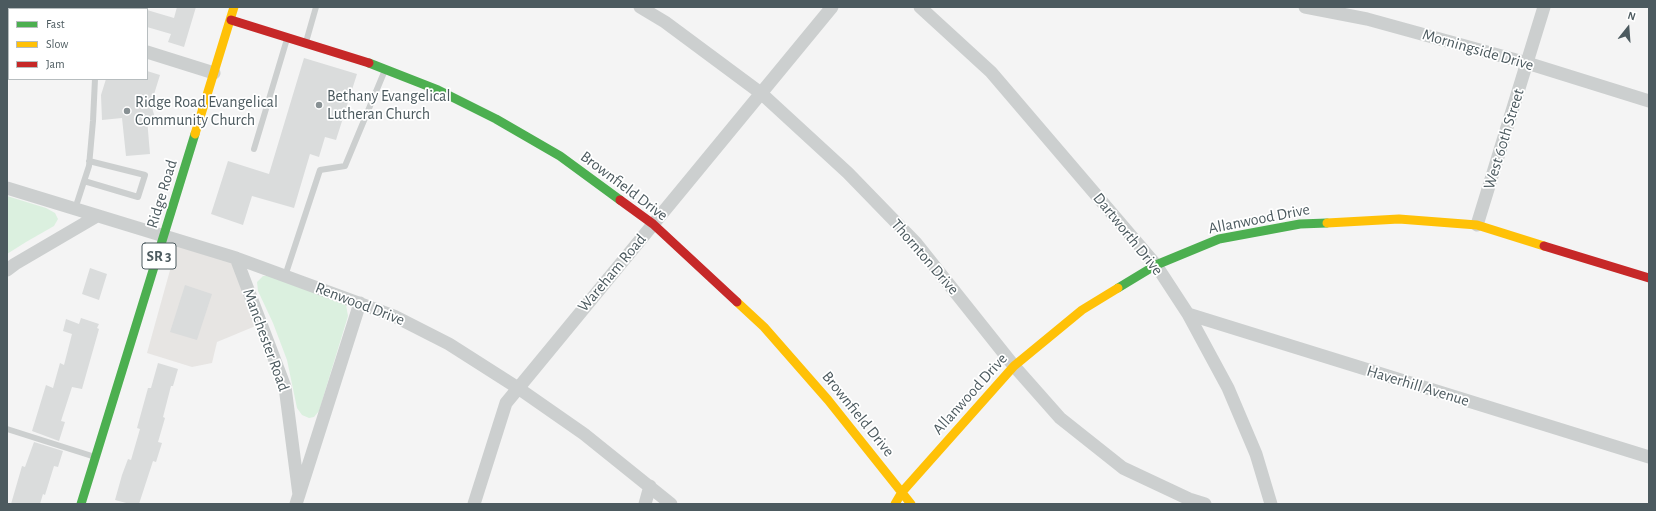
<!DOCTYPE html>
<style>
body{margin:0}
#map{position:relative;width:1656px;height:511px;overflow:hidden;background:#f4f4f4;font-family:"Alegreya Sans",sans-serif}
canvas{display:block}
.frame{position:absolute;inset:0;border:8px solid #4c5a5f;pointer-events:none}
.legend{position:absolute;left:8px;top:8px;width:140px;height:72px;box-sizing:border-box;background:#fff;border:1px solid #b7bdbf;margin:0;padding:5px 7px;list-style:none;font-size:12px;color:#4c5a5f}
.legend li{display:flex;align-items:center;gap:8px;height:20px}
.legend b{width:20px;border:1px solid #b7bdbf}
.north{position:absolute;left:1608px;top:8px;width:40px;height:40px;-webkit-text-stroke:3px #fff;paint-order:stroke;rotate:17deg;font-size:11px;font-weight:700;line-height:16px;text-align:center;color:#4c5a5f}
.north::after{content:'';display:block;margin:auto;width:14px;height:18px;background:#4c5a5f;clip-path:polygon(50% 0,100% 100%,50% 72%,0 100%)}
</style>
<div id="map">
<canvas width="1656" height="511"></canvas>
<div class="frame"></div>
<ul class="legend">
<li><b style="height:5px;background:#4caf50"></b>Fast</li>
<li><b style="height:5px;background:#ffc107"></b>Slow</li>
<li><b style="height:5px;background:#c62828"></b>Jam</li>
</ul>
<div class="north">N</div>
</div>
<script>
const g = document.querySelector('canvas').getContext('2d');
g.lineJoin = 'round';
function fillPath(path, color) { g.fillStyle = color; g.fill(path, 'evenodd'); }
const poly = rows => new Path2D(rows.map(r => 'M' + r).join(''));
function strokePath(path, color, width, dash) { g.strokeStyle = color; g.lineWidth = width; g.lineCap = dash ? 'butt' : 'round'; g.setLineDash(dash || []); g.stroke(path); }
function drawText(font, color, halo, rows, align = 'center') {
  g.font = font + ' "Alegreya Sans",sans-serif'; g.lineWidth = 3.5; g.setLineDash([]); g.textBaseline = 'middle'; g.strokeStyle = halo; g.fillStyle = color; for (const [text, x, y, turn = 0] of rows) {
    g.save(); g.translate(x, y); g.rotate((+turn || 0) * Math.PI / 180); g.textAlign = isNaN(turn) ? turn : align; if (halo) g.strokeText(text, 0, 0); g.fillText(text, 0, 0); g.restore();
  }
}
fillPath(poly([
 [177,245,231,262,258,325,217,342,212,363,192,367,147,353]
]), '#e7e5e3');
fillPath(poly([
 [7,196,46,208,55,213,58,219,54,226,26,242,7,254],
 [263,276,273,276,346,305,348,316,319,411,314,417,309,418,302,415,297,408,287,360,273,323,258,291,257,282]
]), '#dbf0df');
fillPath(poly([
 [177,7,196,7,184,47,168,42,171,34,147,27,147,10,174,18],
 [304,58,357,74,336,140,325,137,319,157,310,154,294,208,252,196,243,225,211,214,228,161,269,174],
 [147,71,160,75,151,104,155,118,147,119,150,154,126,156,122,118,102,120,101,95,106,79,147,79],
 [90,268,107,274,99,300,82,294],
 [185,285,212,294,197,340,170,332],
 [81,318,99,324,97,328,99,329,82,389,72,387,61,421,65,422,59,441,32,431,46,385,53,388,60,363,64,365,72,334,63,331,66,319,79,324],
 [158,363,178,369,173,386,171,386,163,417,165,418,158,442,162,443,156,462,153,461,139,504,130,504,115,500,122,475,128,459,131,460,140,429,137,428,148,388,151,388],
 [34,442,63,451,58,467,54,466,45,495,43,494,40,504,11,504,22,466,25,467]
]), '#dadcdc');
strokePath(poly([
 [122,9,123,7],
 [306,42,316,7],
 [254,149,287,39],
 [84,181,138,197,145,175,89,161],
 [75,209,89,166,93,121,95,79],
 [285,276,320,170,345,166,385,70],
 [7,429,92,456]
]), '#cccfcf', 6);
strokePath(poly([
 [640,7,665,22,762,94,848,173,916,243,1014,366,1060,418,1123,468,1189,499,1205,504],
 [920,7,991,72,1156,265,1188,314,1228,388,1256,454,1271,504],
 [1305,7,1367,19,1527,63,1649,101],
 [7,8,9,9],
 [147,52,214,73],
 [7,188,236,258,394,316,449,344,518,388,584,434,671,504],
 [1477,225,1544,7],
 [236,258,285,387,299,495],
 [7,270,15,264,97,216],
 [1188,314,1649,457],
 [296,504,360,303],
 [474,504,506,403,832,7],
 [645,504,650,486]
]), '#cccfcf', 13);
strokePath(poly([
 [369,63,438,90,496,119,560,156,620,200],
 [1118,288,1156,265,1219,239,1300,224,1327,223],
 [81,504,195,134]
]), '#4caf50', 9);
strokePath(poly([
 [195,134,234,7],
 [1327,223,1399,219,1477,225,1544,246],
 [737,302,764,327,828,400,911,504],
 [895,504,902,492,1014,366,1082,310,1118,288]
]), '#ffc107', 9);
strokePath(poly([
 [231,20,369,63],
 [620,200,653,224,737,302],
 [1544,246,1649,278]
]), '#c62828', 9);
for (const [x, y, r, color] of [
 [319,105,4,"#879093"],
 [127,111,4,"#879093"]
]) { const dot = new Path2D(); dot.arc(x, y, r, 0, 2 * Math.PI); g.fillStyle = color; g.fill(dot); strokePath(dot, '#fff', 1.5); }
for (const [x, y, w] of [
 [159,256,34]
]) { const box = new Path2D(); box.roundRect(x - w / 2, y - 13, w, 26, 3); g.fillStyle = '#fff'; g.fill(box); strokePath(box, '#4c5a5f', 1); }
drawText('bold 15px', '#4c5a5f', null, [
 ["SR 3",159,256]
]);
drawText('16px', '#4c5a5f', '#fff', [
 ["Morningside Drive",1478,50,16],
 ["West 60th Street",1504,139,-73],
 ["Brownfield Drive",624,186,37],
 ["Ridge Road",162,194,-73],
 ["Allanwood Drive",1259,219,-11],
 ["Dartworth Drive",1128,234,51],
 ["Thornton Drive",925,257,49],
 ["Wareham Road",612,273,-50],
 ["Renwood Drive",360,304,21],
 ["Manchester Road",266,340,70],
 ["Haverhill Avenue",1418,386,17],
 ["Allanwood Drive",970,394,-48],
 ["Brownfield Drive",858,414,51]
]);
drawText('16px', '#4c5a5f', '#fff', [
 ["Bethany Evangelical",327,96],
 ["Lutheran Church",327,114],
 ["Ridge Road Evangelical",135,102],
 ["Community Church",135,120]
], 'left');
</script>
